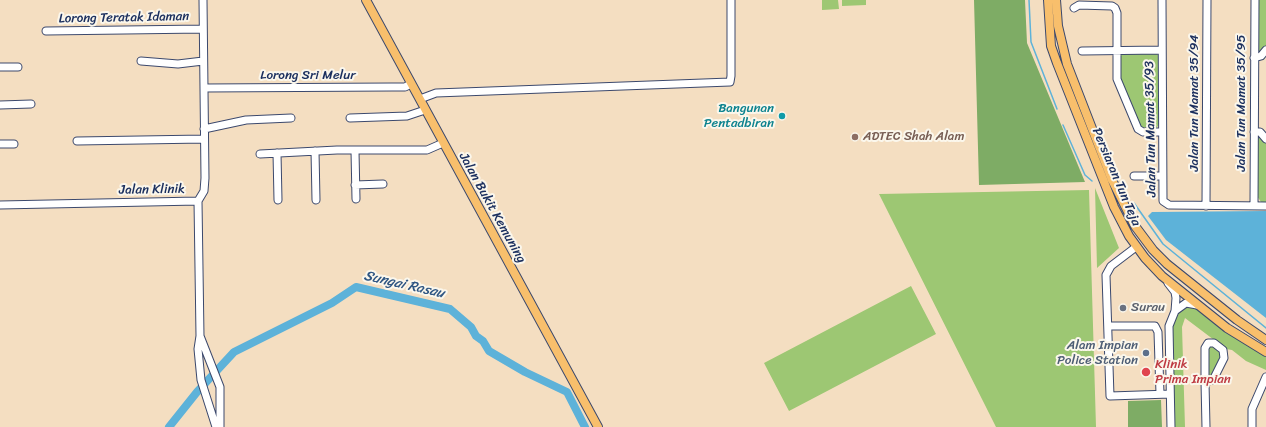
<!DOCTYPE html>
<style>
body{margin:0}
canvas{display:block;background:#f4dec1}
</style>
<canvas width="1266" height="427"></canvas>
<script>
const g = document.querySelector('canvas').getContext('2d');
g.lineJoin = 'round';
function fillPath(path, color) { g.fillStyle = color; g.fill(path, 'evenodd'); }
const poly = rows => new Path2D(rows.map(r => 'M' + r).join(''));
function strokePath(path, color, width, dash) { g.strokeStyle = color; g.lineWidth = width; g.lineCap = dash ? 'butt' : 'round'; g.setLineDash(dash || []); g.stroke(path); }
function drawText(font, color, halo, rows, align = 'center') {
  g.font = font + ' Sriracha,sans-serif'; g.lineWidth = 4; g.setLineDash([]); g.textBaseline = 'middle'; g.strokeStyle = halo; g.fillStyle = color; for (const [text, x, y, turn = 0] of rows) {
    g.save(); g.translate(x, y); g.rotate((+turn || 0) * Math.PI / 180); g.textAlign = isNaN(turn) ? turn : align; if (halo) g.strokeText(text, 0, 0); g.fillText(text, 0, 0); g.restore();
  }
}
fillPath(poly([
 [822,0,838,0,839,9,822,10],
 [842,0,866,0,866,5,842,6],
 [1258,0,1266,0,1266,47,1260,53,1257,51],
 [1123,53,1155,53,1158,55,1159,124,1156,129,1139,127,1120,79,1120,56],
 [1258,136,1261,137,1266,143,1266,203,1261,202,1257,196],
 [1095,188,1119,248,1097,268],
 [1089,190,1096,427,996,427,879,194],
 [911,286,936,334,789,411,764,363],
 [1191,305,1266,354,1266,370,1246,361,1232,350,1226,349,1185,318,1182,327,1185,427,1174,427,1172,326,1180,308],
 [1212,345,1219,351,1222,356,1212,376,1209,376,1208,374,1209,346]
]), '#9dc773');
fillPath(poly([
 [974,0,1025,0,1027,43,1085,182,979,185],
 [1161,400,1162,427,1128,427,1128,401]
]), '#7eac65');
fillPath(poly([
 [1266,211,1266,318,1166,240,1148,216,1152,212]
]), '#5db2d9');
strokePath(poly([
 [1029,0,1031,42,1057,109],
 [1063,125,1085,175,1092,181],
 [1134,203,1163,244,1266,328]
]), '#5db2d9', 1.5);
strokePath(poly([
 [169,427,197,392,234,352,332,303,356,287,450,309,471,327,476,336,483,341,489,351,525,372,567,392,585,427]
]), '#5db2d9', 8);
const minor = poly([
 [1162,0,1163,201,1169,205,1266,206],
 [1074,8,1079,5,1112,6,1115,8,1117,13,1117,79,1138,129,1143,132,1162,132],
 [46,31,203,29],
 [1082,51,1162,50],
 [1254,58,1261,56,1266,50],
 [141,61,178,64,203,61],
 [0,67,18,67],
 [204,88,392,87,405,87,411,84],
 [420,99,436,93,730,82,731,76,731,0],
 [0,105,31,104],
 [350,118,407,116,425,110],
 [204,129,246,120,291,118],
 [1254,132,1260,132,1266,139],
 [77,141,204,139],
 [0,144,14,144],
 [315,151,316,200],
 [355,151,356,199],
 [277,153,278,200],
 [260,154,337,150,427,150,443,143],
 [1134,176,1162,176],
 [355,185,383,184],
 [198,201,200,336,220,387,220,427],
 [198,201,204,191,205,178,203,0],
 [0,205,198,201],
 [1206,206,1207,0],
 [1254,206,1255,0],
 [1136,247,1111,266,1106,275,1110,396,1170,394],
 [1168,283,1175,292,1176,298,1175,311,1169,326,1171,427],
 [1175,311,1186,303,1197,305],
 [1108,326,1155,326,1158,332,1160,394],
 [200,336,198,349,201,380,216,427],
 [1205,382,1213,380,1224,358,1223,350,1214,343,1208,343,1205,348,1205,382,1206,427],
 [1252,427,1252,409,1266,377]
]);
const major = poly([
 [366,0,598,427],
 [1048,0,1051,46,1057,63,1114,207,1129,236,1145,258,1162,276,1227,328,1266,352],
 [1056,0,1058,26,1067,64,1112,180,1135,226,1153,250,1167,264,1237,320,1266,340]
]);
strokePath(minor, '#3c496d', 9);
strokePath(major, '#3c496d', 10);
strokePath(minor, '#fff', 7);
strokePath(major, '#f8bf6c', 8);
for (const [x, y, r, color] of [
 [782,116,4,"#0f9aa8"],
 [855,137,4,"#8d6e63"],
 [1123,308,4,"#6b7280"],
 [1146,353,4,"#5c6f8a"],
 [1146,372,5,"#e0444e"]
]) { const dot = new Path2D(); dot.arc(x, y, r, 0, 2 * Math.PI); g.fillStyle = color; g.fill(dot); strokePath(dot, '#fbf7ec', 1.5); }
drawText('13px', '#1b2f5e', '#fbf7ec', [
 ["Lorong Teratak Idaman",124,18,-1],
 ["Lorong Sri Melur",308,76],
 ["Jalan Tun Mamat 35/94",1195,103,-90],
 ["Jalan Tun Mamat 35/95",1242,103,-90],
 ["Jalan Tun Mamat 35/93",1151,129,-91],
 ["Persiaran Tun Teja",1116,177,67],
 ["Jalan Klinik",152,190,-1],
 ["Jalan Bukit Kemuning",492,208,61]
]);
drawText('13px', '#0d838f', '#fbf7ec', [
 ["Bangunan",774,109],
 ["Pentadbiran",774,124]
], 'right');
drawText('13px', '#785e54', '#fbf7ec', [
 ["ADTEC Shah Alam",863,137]
], 'left');
drawText('13px', '#5b616d', '#fbf7ec', [
 ["Surau",1131,308]
], 'left');
drawText('13px', '#4e5e75', '#fbf7ec', [
 ["Alam Impian",1138,346],
 ["Police Station",1138,361]
], 'right');
drawText('13px', '#be3a42', '#fbf7ec', [
 ["Klinik",1155,365],
 ["Prima Impian",1155,380]
], 'left');
drawText('italic 14px', '#2f5683', '#fbf7ec', [
 ["Sungai Rasau",404,285,13]
]);
</script>
